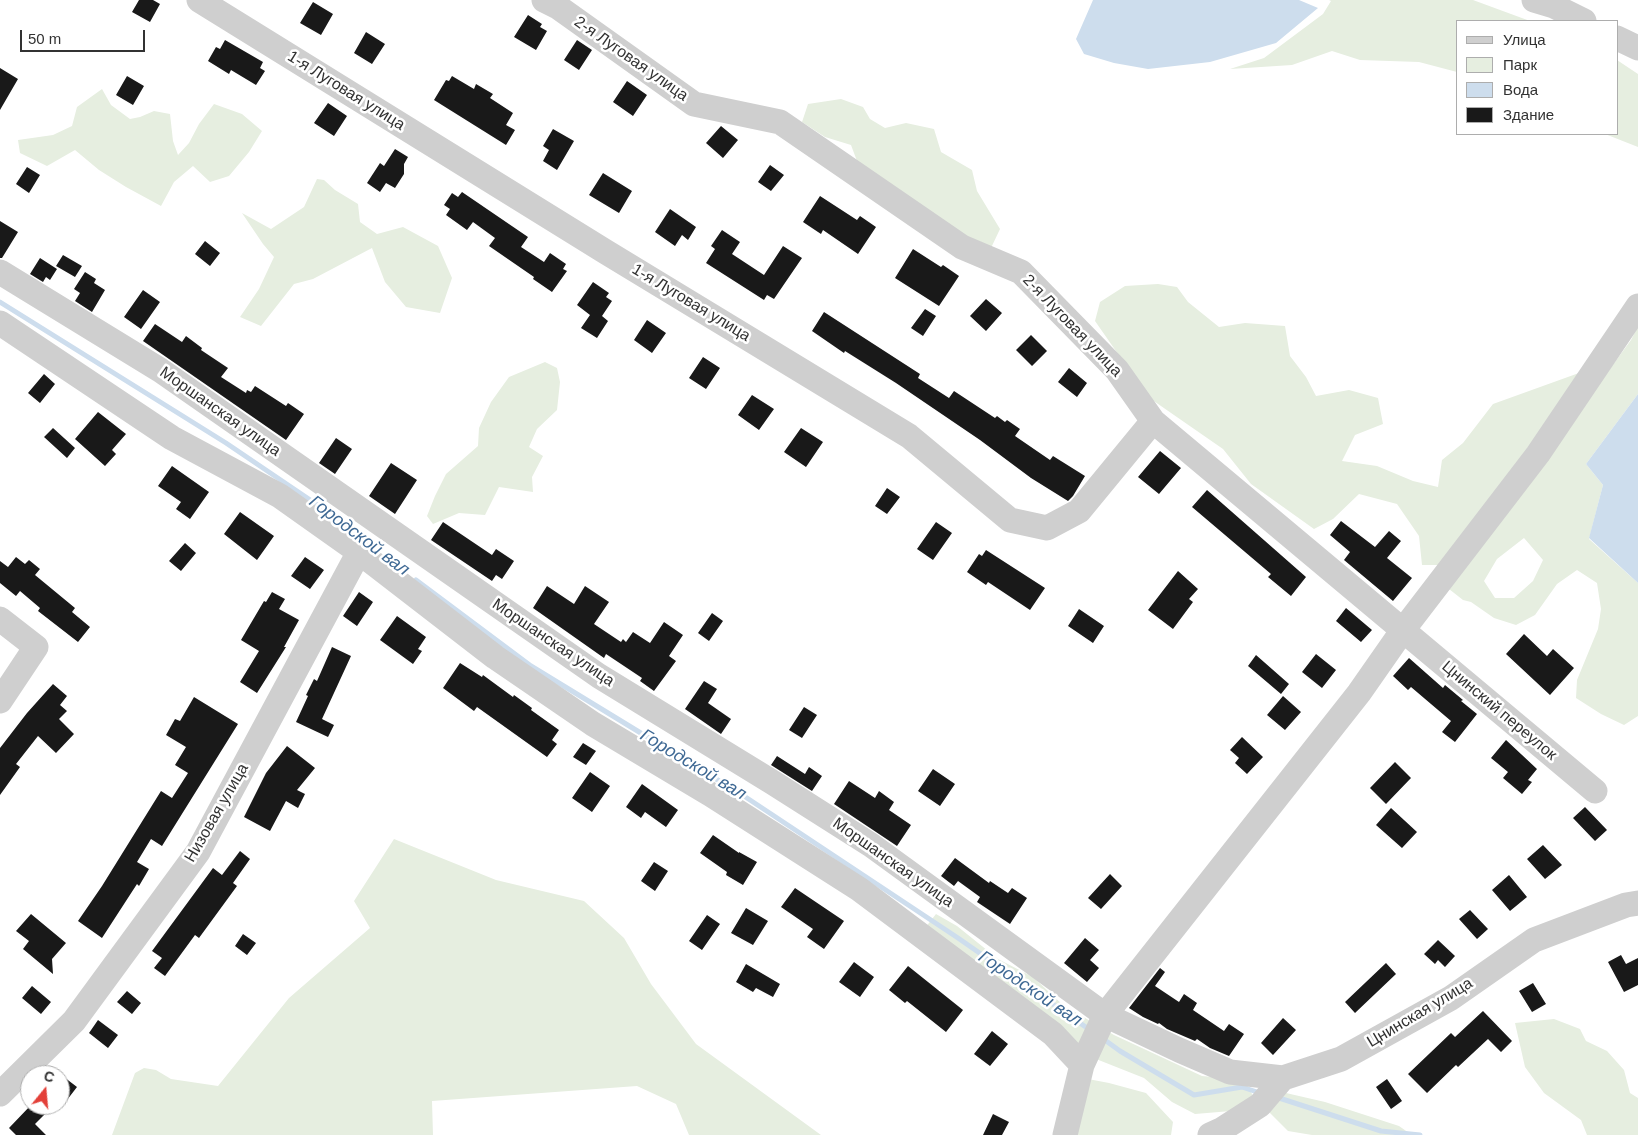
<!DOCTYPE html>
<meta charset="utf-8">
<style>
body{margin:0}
#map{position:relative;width:1638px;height:1135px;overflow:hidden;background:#fff;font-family:Helvetica,sans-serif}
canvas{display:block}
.legend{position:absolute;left:1456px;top:20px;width:162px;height:115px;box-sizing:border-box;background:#fff;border:1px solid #adadad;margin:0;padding:6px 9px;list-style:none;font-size:15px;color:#323232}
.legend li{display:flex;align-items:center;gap:10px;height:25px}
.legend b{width:25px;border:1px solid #adadad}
.north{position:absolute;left:20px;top:1065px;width:50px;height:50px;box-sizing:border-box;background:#fff;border:1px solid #adadad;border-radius:50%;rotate:17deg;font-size:14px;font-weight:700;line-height:20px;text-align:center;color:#323232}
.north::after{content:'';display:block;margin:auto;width:18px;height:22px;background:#e34039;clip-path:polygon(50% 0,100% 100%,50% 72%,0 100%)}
.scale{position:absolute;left:20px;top:30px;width:125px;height:22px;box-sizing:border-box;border:2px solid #323232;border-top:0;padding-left:6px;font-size:15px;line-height:18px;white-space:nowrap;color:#323232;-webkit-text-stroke:4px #fff;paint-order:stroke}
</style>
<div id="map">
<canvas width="1638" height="1135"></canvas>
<ul class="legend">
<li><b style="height:6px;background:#cfcfcf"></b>Улица</li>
<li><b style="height:14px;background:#e6eee0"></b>Парк</li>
<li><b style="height:14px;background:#cddded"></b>Вода</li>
<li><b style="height:14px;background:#191919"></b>Здание</li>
</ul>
<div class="north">С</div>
<div class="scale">50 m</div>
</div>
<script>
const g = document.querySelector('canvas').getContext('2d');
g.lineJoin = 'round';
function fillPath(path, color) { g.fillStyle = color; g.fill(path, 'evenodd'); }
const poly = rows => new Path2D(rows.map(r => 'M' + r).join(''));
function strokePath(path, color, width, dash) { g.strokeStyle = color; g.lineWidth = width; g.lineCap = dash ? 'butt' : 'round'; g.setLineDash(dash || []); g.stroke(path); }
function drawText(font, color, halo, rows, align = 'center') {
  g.font = font + ' Helvetica,sans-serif'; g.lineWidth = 5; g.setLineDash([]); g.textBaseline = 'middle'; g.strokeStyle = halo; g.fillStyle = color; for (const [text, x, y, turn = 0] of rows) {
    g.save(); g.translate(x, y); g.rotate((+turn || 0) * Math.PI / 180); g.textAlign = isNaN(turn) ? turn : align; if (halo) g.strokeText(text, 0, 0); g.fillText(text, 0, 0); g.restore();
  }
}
fillPath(poly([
 [1329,0,1473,0,1530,21,1457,21,1457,72,1419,62,1360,60,1332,51,1292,65,1230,69,1264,58,1323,14,1331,1],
 [1617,60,1638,74,1638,147,1605,134,1617,134],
 [102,89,111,105,130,119,140,117,154,111,170,114,173,141,178,155,189,143,199,124,214,104,242,114,262,131,249,152,229,176,210,182,193,166,174,182,161,206,126,187,99,170,75,150,47,166,20,153,18,140,53,135,72,126,77,107],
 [841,99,863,107,870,119,885,128,906,123,934,129,941,152,972,170,977,191,1000,229,991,248,962,239,857,161,851,145,825,137,802,122,808,104],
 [317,179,324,180,335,190,358,204,360,222,377,234,403,227,438,246,452,278,440,313,406,307,385,282,372,248,313,279,294,284,261,326,240,317,259,289,274,257,263,244,242,213,271,229,304,207],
 [1158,284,1177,287,1188,302,1219,327,1245,323,1285,326,1290,356,1306,377,1316,396,1349,390,1378,398,1383,424,1355,435,1342,461,1377,466,1413,481,1438,487,1442,460,1463,443,1493,404,1590,369,1444,565,1422,565,1419,536,1397,504,1359,494,1333,519,1314,529,1251,484,1223,449,1148,397,1095,321,1100,302,1125,286],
 [1638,326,1638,394,1586,464,1603,485,1589,539,1638,583,1638,716,1624,725,1601,714,1576,698,1577,680,1598,629,1601,609,1597,583,1577,570,1557,584,1535,615,1516,625,1494,618,1471,602,1463,600,1449,589,1631,340],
 [1524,538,1543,560,1533,581,1514,598,1495,598,1484,581,1497,559],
 [545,362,557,368,560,382,557,410,537,429,529,447,543,456,532,477,533,492,499,487,485,515,459,513,433,524,427,516,435,496,446,474,478,446,479,428,491,402,509,377],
 [394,839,496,880,584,901,624,938,651,984,696,1044,821,1135,689,1135,676,1104,637,1086,432,1101,433,1135,112,1135,135,1073,144,1068,156,1070,171,1079,218,1086,289,998,370,928,354,901],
 [936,914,957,926,998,959,1033,977,1063,1005,1114,1035,1202,1076,1245,1080,1254,1098,1231,1111,1195,1114,1172,1102,1144,1078,1086,1055,925,928],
 [1554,1019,1580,1029,1586,1041,1607,1051,1624,1070,1630,1093,1638,1098,1638,1135,1587,1135,1581,1120,1544,1093,1525,1067,1515,1023],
 [1088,1079,1109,1083,1146,1093,1173,1122,1171,1135,1075,1135],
 [1286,1093,1325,1102,1399,1126,1412,1135,1312,1135,1288,1131,1266,1109]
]), '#e6eee0');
fillPath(poly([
 [1093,0,1299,0,1318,8,1276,43,1210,62,1148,69,1114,63,1084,54,1076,39],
 [1638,394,1638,583,1589,538,1603,485,1586,464]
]), '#cddded');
strokePath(poly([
 [0,302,226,443,325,510,375,549],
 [416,580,531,666,744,796,958,938,1090,1030],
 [1102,1038,1120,1051,1194,1095,1242,1087,1260,1093],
 [1276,1097,1381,1131,1420,1135]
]), '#cddded', 5);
fillPath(poly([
 [139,0,153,0,160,4,150,22,132,12],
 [313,2,333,14,321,35,300,23],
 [528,15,542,24,540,27,547,31,536,50,514,37],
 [366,32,385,44,372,64,354,53],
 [225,40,263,62,260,68,265,71,256,85,231,70,229,74,208,61,216,47,220,49],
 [577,40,592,50,579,70,564,60],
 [0,68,18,79,0,110],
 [127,76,144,86,133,105,116,95],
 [452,76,474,89,476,84,493,94,490,98,513,113,506,125,515,130,506,145,434,100,446,80,449,81],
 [627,81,647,95,633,116,613,102],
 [328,103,347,116,334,136,314,123],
 [721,126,738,140,723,158,706,143],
 [553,129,574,141,557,170,543,161,549,150,543,146],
 [395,149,408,157,404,164,404,174,395,188,386,183,380,192,367,183,380,163,384,166],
 [770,165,784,175,771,191,758,182],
 [27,167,40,175,29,193,16,184],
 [603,173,632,191,619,213,589,195],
 [462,192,528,237,521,247,544,262,550,253,566,264,563,269,567,271,552,292,533,279,534,277,489,246,495,238,473,222,467,230,446,215,450,209,444,205,452,193,458,197],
 [820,196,857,220,860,216,876,227,858,254,823,230,821,234,803,222],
 [670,209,696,227,688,240,682,235,675,246,655,232],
 [0,221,18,232,2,258,0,258],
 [722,230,740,242,732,254,764,275,783,246,802,258,774,299,767,295,764,300,706,263,715,249,711,246],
 [205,241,220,253,210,266,195,254],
 [913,249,941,267,943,265,959,276,939,306,895,278],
 [63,255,82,266,75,277,56,266],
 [40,258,57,269,50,280,46,277,43,282,30,274],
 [85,272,96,279,94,283,105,290,92,312,75,301,80,293,74,289],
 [593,282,609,293,606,297,612,301,602,316,608,321,597,338,581,328,590,315,577,305],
 [143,290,160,302,141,329,124,317],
 [986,299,1002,313,986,331,970,316],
 [925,309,936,316,923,336,911,328],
 [824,312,920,374,918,378,949,398,954,391,995,418,997,416,1005,422,1007,420,1020,429,1015,436,1050,460,1053,456,1085,476,1073,496,1068,501,1031,478,980,440,896,383,845,351,844,353,812,331],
 [647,320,666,333,652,353,634,340],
 [155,324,182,342,186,336,202,348,201,350,228,368,221,377,246,393,247,390,251,392,255,386,286,406,288,403,304,414,286,440,143,341],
 [1031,335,1047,351,1032,366,1016,350],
 [703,357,720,368,706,389,689,378],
 [1069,368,1087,383,1077,397,1058,382],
 [44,374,55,384,40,403,28,393],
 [752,395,774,409,759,430,738,415],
 [98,412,126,434,112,450,116,454,105,466,75,439],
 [53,428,75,448,67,458,44,437],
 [801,428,823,442,806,467,784,452],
 [336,438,352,449,335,474,319,463],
 [1160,451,1181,468,1159,494,1138,477],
 [391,463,417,480,395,514,369,496],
 [172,466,209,492,190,519,176,509,181,502,158,486],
 [887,488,900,497,887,514,875,506],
 [1207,490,1306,577,1291,596,1268,577,1271,574,1192,507],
 [240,512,274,536,257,560,224,534],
 [1341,521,1375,547,1389,531,1401,541,1387,558,1412,578,1393,601,1344,560,1350,552,1330,535],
 [443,522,492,555,496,549,514,561,502,579,496,575,492,581,431,540],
 [936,522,952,533,933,560,917,549],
 [185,543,196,553,181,571,169,561],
 [986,550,1045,588,1030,610,988,582,986,585,967,572,979,554,982,556],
 [16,557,25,564,29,560,40,569,35,575,75,608,72,612,90,627,78,642,38,611,40,608,20,591,16,596,0,583,0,561,8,567],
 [305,557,324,570,310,589,291,576],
 [1178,571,1198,589,1189,599,1193,602,1173,629,1148,610],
 [547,586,574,604,585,586,609,602,594,624,621,642,623,639,626,642,633,632,650,643,664,622,683,635,669,656,676,661,654,691,640,681,642,678,606,654,604,658,533,608],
 [272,592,285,599,279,609,299,620,284,647,286,647,257,693,240,682,259,651,241,640,264,601,266,602],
 [359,592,373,602,357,626,343,616],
 [1346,608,1372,630,1361,642,1336,621],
 [1079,609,1104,626,1093,643,1068,626],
 [712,613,723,621,709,641,698,633],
 [397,616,426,637,418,649,422,651,413,664,380,640],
 [1524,634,1547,656,1553,649,1574,668,1550,695,1506,654],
 [332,647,351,656,322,719,334,725,328,737,296,722,308,696,306,695,314,679,317,681],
 [1316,654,1336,670,1322,688,1302,672],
 [1256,655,1289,684,1281,694,1248,666],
 [1409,658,1443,688,1445,685,1463,700,1461,701,1477,714,1455,742,1442,732,1451,721,1411,687,1408,690,1393,676],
 [460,663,482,677,483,675,513,697,514,695,532,708,531,710,559,730,552,740,557,744,547,757,477,707,474,711,443,688],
 [704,681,717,689,708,703,731,719,721,734,685,709],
 [53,684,67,696,60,705,67,711,59,719,74,734,56,753,38,736,16,764,20,767,0,795,0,748,27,713],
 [1283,696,1301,712,1285,730,1267,715],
 [194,697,238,724,162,846,151,839,137,862,149,869,139,886,137,884,102,938,78,921,102,886,161,791,172,798,188,773,175,765,186,747,166,735,175,719,180,721],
 [804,707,817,715,802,738,789,730],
 [1242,737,1263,757,1247,774,1235,763,1239,758,1230,750],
 [1506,740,1537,769,1528,780,1532,782,1522,794,1503,778,1508,772,1491,758],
 [583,743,596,751,586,765,573,757],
 [287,746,315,768,297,790,305,794,298,808,286,801,270,831,244,817,266,773],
 [777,756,805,774,809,767,822,776,812,791,771,765],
 [1395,762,1411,778,1386,804,1370,788],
 [933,769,955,784,940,806,918,791],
 [590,772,610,786,592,812,572,798],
 [849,781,875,798,879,791,894,802,889,810,911,825,897,846,834,804],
 [642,784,678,810,666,827,645,812,641,818,626,807],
 [1585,807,1607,830,1595,841,1573,818],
 [1391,808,1417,832,1402,848,1376,825],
 [713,835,739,853,739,852,757,862,743,885,726,875,727,872,700,853],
 [1543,845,1562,865,1545,879,1527,859],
 [240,851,250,859,233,883,237,886,199,938,195,935,165,976,154,968,162,958,152,951,213,868,222,875],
 [955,858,989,883,990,881,1008,893,1012,888,1027,898,1010,924,977,902,980,897,958,881,954,886,941,876],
 [654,862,668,871,655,891,641,881],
 [1110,874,1122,886,1101,909,1088,898],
 [1509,875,1527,897,1510,911,1492,890],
 [795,888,844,921,824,949,807,937,813,929,781,907],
 [746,908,768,921,753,945,731,933],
 [1470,910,1488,929,1477,939,1459,919],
 [31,914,66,943,52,959,53,974,23,949,29,941,16,931],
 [707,915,720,924,702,950,689,941],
 [243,934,256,943,247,955,235,946],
 [1085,938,1099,950,1090,960,1099,968,1087,982,1064,963],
 [1438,940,1455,956,1445,967,1438,960,1435,964,1424,954],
 [1621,955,1626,964,1638,958,1638,985,1624,992,1608,962],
 [854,962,874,977,860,997,839,982],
 [1386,963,1396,974,1355,1013,1345,1002],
 [746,964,780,984,773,997,756,988,753,992,736,982],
 [908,966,963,1010,946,1032,907,1001,905,1003,889,990],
 [1160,968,1165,972,1155,986,1179,1002,1184,994,1197,1003,1193,1010,1224,1031,1229,1024,1244,1034,1229,1056,1210,1048,1197,1039,1195,1041,1167,1029,1159,1023,1158,1024,1143,1017,1129,1008],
 [1533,983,1546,1004,1532,1012,1519,991],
 [32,986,51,1002,41,1014,22,998],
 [127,991,141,1003,132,1014,117,1002],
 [1483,1011,1512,1041,1501,1052,1488,1039,1458,1067,1456,1065,1427,1093,1408,1074,1451,1033,1455,1037],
 [1283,1018,1296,1030,1273,1055,1261,1043],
 [98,1020,118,1035,108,1048,89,1033],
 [992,1031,1008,1044,990,1066,974,1054],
 [60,1074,77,1087,67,1100,60,1094],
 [1387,1079,1402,1101,1391,1109,1376,1087],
 [31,1105,54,1105,35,1124,46,1135,16,1135,9,1128],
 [993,1114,1009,1122,1002,1135,983,1135]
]), '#191919');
strokePath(poly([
 [199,0,606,252,909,436,1010,520,1047,528,1079,511,1153,421],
 [544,0,558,7,694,104,780,122,962,247,1021,272,1117,370,1153,421,1595,791],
 [1534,0,1554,6,1584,21],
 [1617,38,1638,48],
 [0,272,160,370,599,676,772,782,871,845,1105,1015,1179,1050,1230,1072,1283,1078],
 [0,323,172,438,280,496,359,552,495,657,593,724,710,794,859,889,1053,1034,1082,1065],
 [0,619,36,647,0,701],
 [0,1094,74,1021,198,852,359,552],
 [1065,1135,1082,1065,1105,1015,1359,693,1403,630,1538,454,1638,306],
 [1210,1135,1221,1130,1260,1105,1283,1078,1341,1059,1451,998,1534,940,1626,905,1638,903]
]), '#cfcfcf', 25);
drawText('16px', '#323232', '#fff', [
 ["2-я Луговая улица",631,59,35],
 ["1-я Луговая улица",346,91,32],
 ["1-я Луговая улица",691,303,31],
 ["2-я Луговая улица",1072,326,46],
 ["Моршанская улица",220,412,35],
 ["Моршанская улица",553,643,34],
 ["Цнинский переулок",1499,711,40],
 ["Низовая улица",217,813,-60],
 ["Моршанская улица",893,863,35],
 ["Цнинская улица",1420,1013,-31]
]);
drawText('italic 18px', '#3f6994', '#fff', [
 ["Городской вал",359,536,37],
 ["Городской вал",693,765,31],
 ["Городской вал",1030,989,34]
]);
</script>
